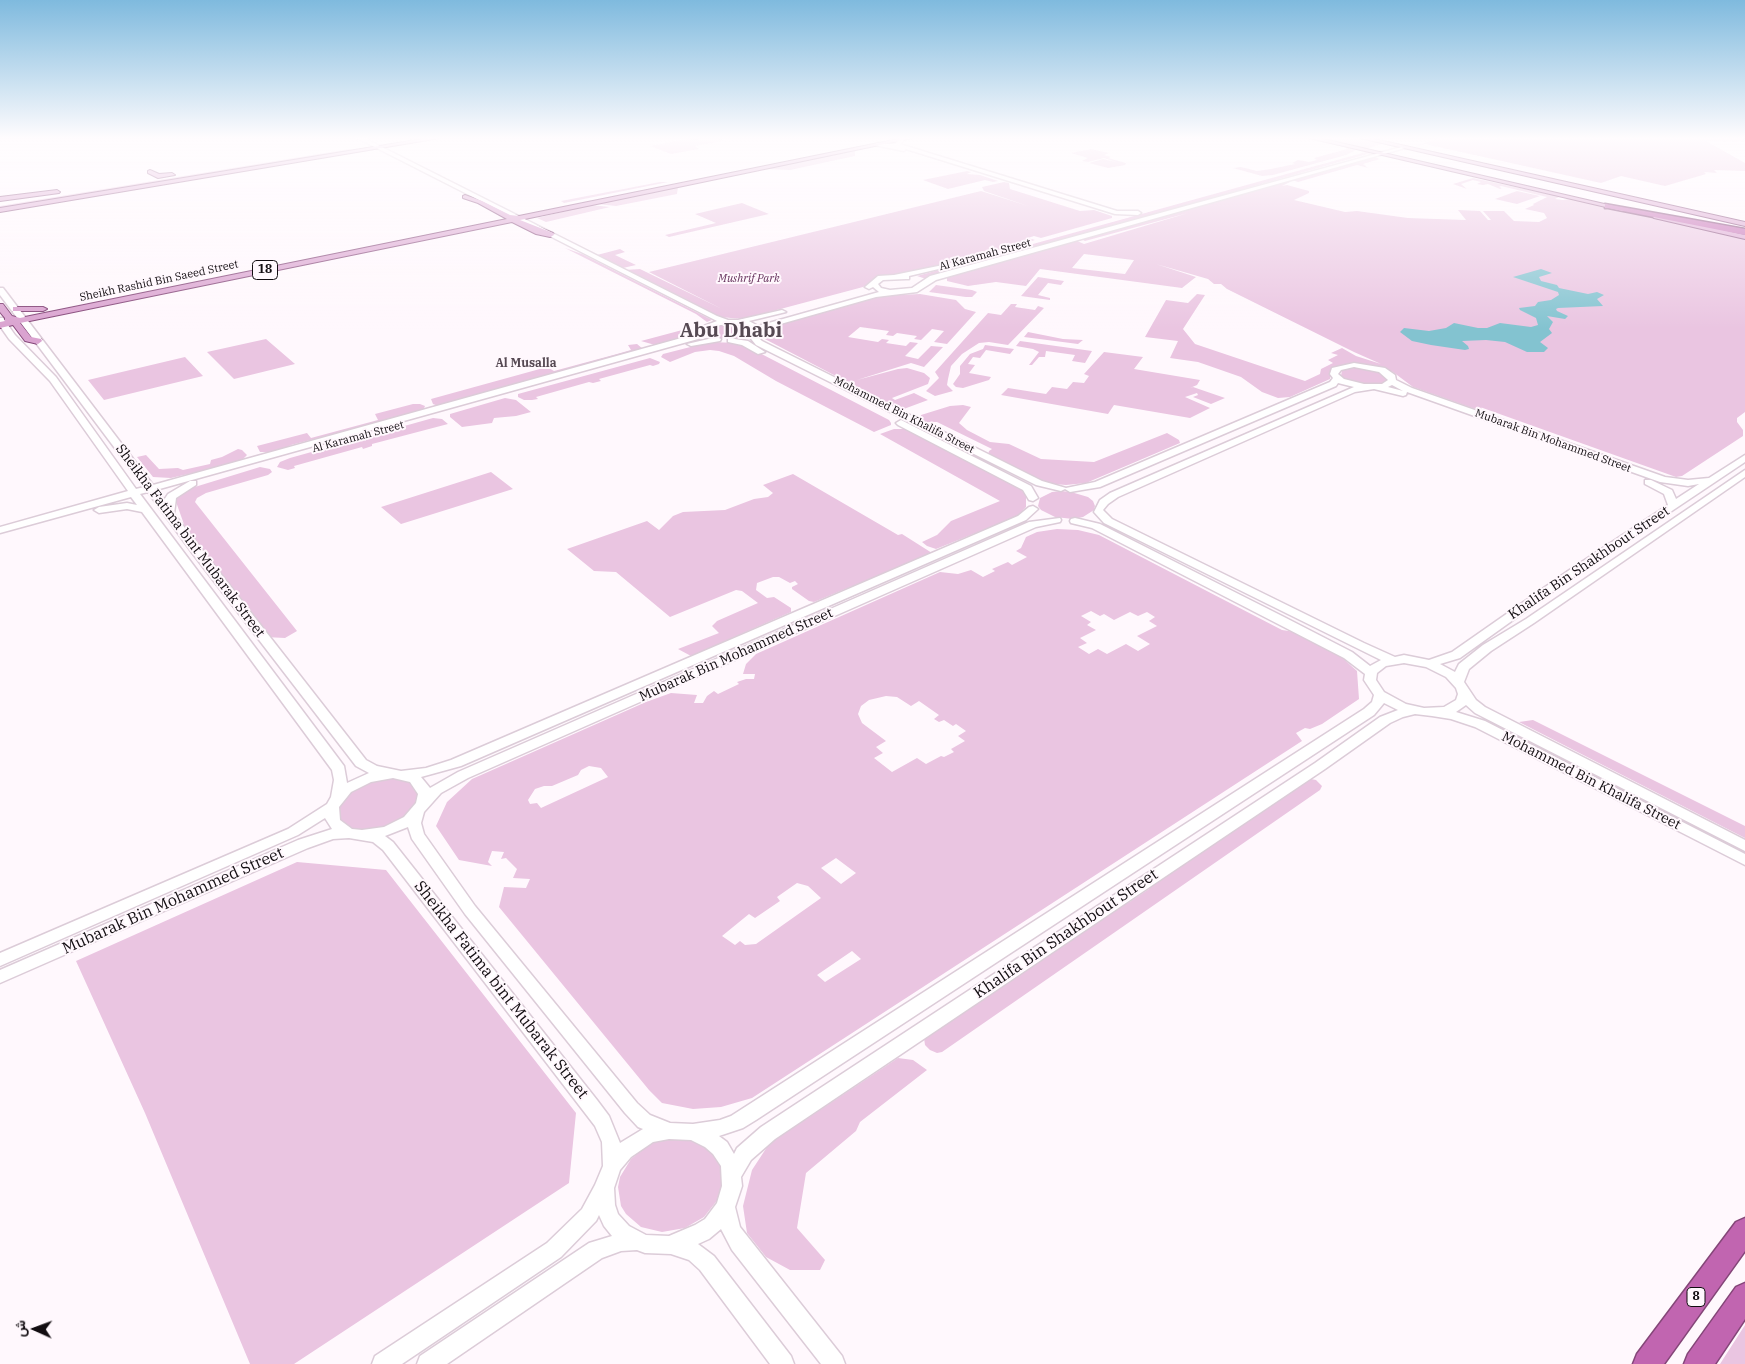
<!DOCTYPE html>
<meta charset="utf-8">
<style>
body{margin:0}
#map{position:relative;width:1745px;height:1364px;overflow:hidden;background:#fff8fd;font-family:"IBM Plex Serif",Vazirmatn,serif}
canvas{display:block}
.north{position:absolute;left:10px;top:1304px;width:50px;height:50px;-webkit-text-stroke:4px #fff8fd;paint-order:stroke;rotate:272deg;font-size:14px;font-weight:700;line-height:20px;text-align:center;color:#120d11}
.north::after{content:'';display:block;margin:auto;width:18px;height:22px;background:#120d11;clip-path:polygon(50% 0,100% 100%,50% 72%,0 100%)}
</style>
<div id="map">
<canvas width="1745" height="1364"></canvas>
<div class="north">ش</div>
</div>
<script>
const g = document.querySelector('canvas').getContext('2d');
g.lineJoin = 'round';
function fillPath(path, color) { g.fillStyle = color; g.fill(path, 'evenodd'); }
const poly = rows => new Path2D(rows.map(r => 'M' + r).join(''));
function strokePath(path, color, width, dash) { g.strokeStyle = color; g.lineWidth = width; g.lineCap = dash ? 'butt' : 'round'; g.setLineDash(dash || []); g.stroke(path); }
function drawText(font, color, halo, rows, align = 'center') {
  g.font = font + ' "IBM Plex Serif",serif'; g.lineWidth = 4; g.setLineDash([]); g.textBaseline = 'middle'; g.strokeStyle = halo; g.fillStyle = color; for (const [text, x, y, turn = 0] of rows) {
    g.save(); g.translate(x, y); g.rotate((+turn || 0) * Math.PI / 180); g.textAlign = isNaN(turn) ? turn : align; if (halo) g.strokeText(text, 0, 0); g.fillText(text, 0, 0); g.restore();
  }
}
fillPath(poly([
 [1318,138,1359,138,1384,143,1366,149],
 [1439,138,1743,138,1745,142,1706,141,1745,163,1745,171,1714,170,1717,173,1704,172,1706,174,1665,186,1621,176,1601,183,1425,144,1413,147],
 [685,139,729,140,695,146,699,149,671,154,650,146],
 [1345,147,1356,150,1346,155,1273,175,1262,176,1233,168,1241,167,1257,171,1271,169,1295,164,1292,163,1298,160,1309,162,1317,160,1314,158,1347,149],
 [349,149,352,151,0,209,0,206],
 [1091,149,1109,153,1104,155,1111,157,1108,158,1126,163,1125,165,1108,168,1089,163,1103,159,1116,162,1104,158,1088,162,1082,161,1088,158,1071,153],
 [855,151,855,156,790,170,765,169],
 [1366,152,1371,153,926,279,917,276],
 [1374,157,1380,159,1363,164,1368,168,1357,165,1298,182,1292,180],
 [967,171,971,172,967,174,980,175,998,181,993,182,985,180,948,189,923,180],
 [1473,178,1557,196,1559,197,1555,199,1563,200,1569,199,1580,201,1745,239,1745,412,1737,418,1737,422,1743,430,1743,436,1682,476,1676,477,1480,407,1482,408,1478,410,1413,387,1393,372,1378,366,1360,363,1334,367,1331,369,1330,379,1290,397,1278,398,1262,392,1241,377,1198,362,1170,358,1178,341,1145,337,1166,300,1188,303,1197,294,1205,295,1183,329,1195,344,1305,381,1320,374,1321,369,1333,363,1328,360,1338,355,1331,353,1342,348,1356,356,1381,364,1354,352,1227,289,1221,284,1214,284,1208,279,1156,264,1196,277,1182,288,1040,269,1026,286,996,282,968,286,947,281,947,278,951,275,1075,240,1084,244,1188,213,1085,241,1081,239,1288,181,1290,182,1282,186,1287,185,1309,191,1309,193,1294,200,1345,212,1357,211,1408,218,1466,220,1458,210,1480,211,1488,220,1491,220,1483,211,1504,211,1514,221,1539,222,1547,218,1544,213,1525,209,1534,205,1533,204,1547,197,1501,186,1499,187,1502,188,1500,189,1488,184,1483,185,1477,184,1481,182,1473,180,1461,184,1467,189,1453,184],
 [1084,254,1133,260,1134,260,1125,274,1072,268],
 [660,182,668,182,564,203,561,201],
 [1004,182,1009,183,1010,189,1080,211,1094,210,1112,216,1112,218,1041,238,1034,236,1028,238,1035,240,917,272,879,276,863,287,743,319,719,317,624,270,640,269,722,309,649,272,981,191,1028,206,984,191,982,187],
 [678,187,677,194,616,206,597,204],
 [1517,191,1540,196,1517,204,1495,199],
 [742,203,769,214,669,237,665,235,716,223,695,214],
 [591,205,610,207,546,222,537,218],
 [565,248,582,254,712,320,707,322,696,314],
 [620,249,625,252,615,255,636,265,623,268,597,255],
 [1038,277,1064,281,1061,285,1048,283,1038,295,1050,298,1050,300,1021,296],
 [936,285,972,290,977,292,972,297,966,297,929,292],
 [920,294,956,300,965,309,976,312,947,344,934,342,944,331,932,329,921,340,914,339,917,336,897,333,893,336,886,335,889,331,860,327,848,337,878,342,882,339,889,340,886,343,906,346,910,342,918,343,905,356,918,359,931,346,943,347,924,367,911,363,857,380,898,369,907,368,924,373,930,378,928,384,892,398,895,400,914,393,928,400,901,410,761,337,762,331,772,326,878,296],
 [1011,304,1017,304,1015,307,1035,310,1038,306,1044,308,1008,345,989,342,979,343,962,354,951,366,948,379,947,385,953,391,935,396,926,391,939,378,935,372,988,313,1001,315],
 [744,324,752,328,751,333,742,338,720,338,709,332,709,329,717,325],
 [686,329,695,335,655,345,641,341],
 [1028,332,1063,339,1083,340,1078,344,1024,337],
 [266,339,295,364,234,379,207,352],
 [1020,341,1092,351,1085,363,1072,361,1075,355,1046,351,1045,357,1039,357,1032,365,1029,365,1039,352,1033,349,1016,346],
 [710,342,738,343,748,347,889,420,891,423,891,425,874,432,776,381,734,356,719,351,710,350,695,352,670,362,661,357,663,354],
 [637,344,643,349,438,406,433,404,431,399,547,367,554,371,617,354,631,350,628,345],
 [985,345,1014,349,1010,354,986,350,980,358,973,357,968,364,975,365,969,373,991,377,989,380,963,388,956,387,953,384,960,374,960,366,970,354,983,349],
 [1104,352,1143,357,1134,369,1200,380,1197,385,1190,388,1193,387,1225,398,1211,404,1193,397,1198,395,1197,393,1185,397,1210,408,1190,418,1114,405,1108,414,1001,395,1008,388,1046,394,1052,387,1067,389,1073,382,1084,383,1089,376,1084,374],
 [185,357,203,376,104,400,88,380],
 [650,358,660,362,659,364,653,366,650,365,599,379,601,381,593,383,589,382,536,397,538,399,532,400,524,400,518,397,518,394],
 [1361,367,1376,370,1389,378,1388,381,1372,386,1349,381,1341,376,1342,370],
 [505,398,516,400,531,412,516,416,494,418,492,423,462,427,450,417,450,414],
 [413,404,420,404,425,406,423,411,291,445,281,450,270,452,260,452,257,446,307,433,311,438,378,420,375,414],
 [963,405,971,407,959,423,967,430,990,442,1009,444,1041,459,1094,462,1167,433,1179,440,1180,443,1086,483,1066,485,1054,484,1042,481,988,455,989,451,992,449,937,422,926,422,920,418,921,415,950,406],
 [433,418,442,419,448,424,372,444,372,446,363,449,362,447,294,466,295,468,288,470,277,467,280,462,290,458],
 [894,429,908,429,1009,482,1021,489,1026,496,1026,507,1018,516,936,549,927,546,922,542,937,535,951,521,1000,501,880,434],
 [238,449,242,450,247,455,240,462,171,478,153,477,137,457,146,455,159,469,178,468,183,470,210,464,211,460,222,457],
 [260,467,270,469,272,472,268,475,206,493,197,498,195,502,297,631,285,638,265,637,186,530,175,499,185,490],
 [491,472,513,489,401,524,381,507],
 [793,474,898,535,902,534,932,553,814,602,809,601,792,589,792,587,798,584,795,581,790,583,779,577,773,577,757,583,756,590,767,598,774,597,791,608,791,612,691,656,678,649,719,633,712,626,717,621,758,603,742,591,736,590,670,617,616,572,594,571,567,549,647,521,659,530,673,516,683,512,725,510,754,499,768,497,773,493,763,485],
 [1061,491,1071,492,1088,497,1093,501,1095,506,1094,510,1083,517,1073,519,1055,517,1041,510,1038,506,1040,498,1052,492],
 [1057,529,1078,530,1099,535,1282,630,1295,632,1338,654,1357,671,1359,699,1322,724,1310,729,1305,728,1296,733,1302,741,752,1098,721,1107,693,1109,662,1103,649,1090,499,907,504,887,526,888,530,879,513,878,517,869,506,858,501,859,504,852,492,851,488,862,492,866,459,860,436,826,447,802,472,779,646,702,671,693,697,695,694,703,703,703,707,696,714,691,718,694,739,684,737,682,746,679,754,679,755,674,743,674,746,664,756,654,940,572,958,574,971,570,983,577,995,571,992,569,1008,562,1012,565,1027,557,1016,551,1021,548,1026,537,1037,532],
 [1091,611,1100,616,1104,614,1114,620,1130,612,1138,616,1147,612,1155,617,1149,621,1157,626,1137,636,1150,644,1138,651,1126,644,1107,654,1098,649,1089,654,1078,647,1087,643,1080,638,1096,630,1087,625,1091,622,1081,616],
 [886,696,897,697,911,706,919,701,939,715,934,719,939,722,944,720,953,726,956,724,966,731,958,736,965,741,951,749,954,752,944,757,941,756,926,764,917,758,892,772,874,758,883,753,876,747,886,741,862,723,858,714,861,706,869,700],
 [589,766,601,768,608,777,541,808,537,803,530,804,528,800,535,789,544,786,552,786,578,775,581,770],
 [836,858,856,873,841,884,821,868],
 [797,883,808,886,821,898,756,944,745,945,740,941,735,945,722,936,749,914,755,918,780,901,777,897],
 [852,951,861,959,825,982,817,975],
 [1533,720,1745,826,1745,838,1519,722],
 [389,778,405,780,411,783,418,791,418,802,405,818,381,829,363,830,348,827,339,819,337,809,343,797,363,783],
 [1306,778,1316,780,1322,786,1320,790,942,1052,937,1053,930,1050,925,1045,924,1038,1117,906,1128,903,1149,889,1154,880],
 [297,862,386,870,576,1113,569,1183,294,1364,250,1364,145,1113,76,961],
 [898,1058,913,1060,927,1070,860,1122,856,1131,806,1173,797,1228,825,1260,820,1270,790,1270,766,1257,747,1233,743,1206,752,1170,769,1144],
 [668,1138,689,1139,699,1142,714,1154,719,1161,723,1180,719,1198,704,1217,685,1228,662,1232,641,1227,626,1214,621,1206,618,1187,620,1177,631,1159,648,1145],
 [1745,1325,1745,1364,1720,1364]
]), '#eac5e1');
fillPath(poly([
 [1541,269,1552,273,1539,277,1541,281,1557,285,1559,288,1588,294,1597,292,1604,295,1597,299,1603,306,1558,308,1556,309,1557,311,1568,316,1565,319,1547,316,1553,322,1549,329,1552,333,1540,342,1548,348,1544,352,1527,352,1505,342,1486,340,1462,341,1468,346,1469,349,1465,350,1431,345,1412,341,1400,332,1404,328,1429,331,1446,328,1454,323,1478,328,1487,328,1500,323,1531,327,1538,325,1536,318,1520,310,1519,308,1535,306,1538,302,1551,300,1559,295,1558,292,1513,277]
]), '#83c3d0');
const secondary = poly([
 [357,138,364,138,717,316,728,320,738,320,782,310,786,312,749,321,758,326,879,292,873,287,869,289,865,287,878,276,894,275,943,265,947,267,909,276,909,279,906,279,883,280,878,284,881,288,890,290,912,288,930,276,1405,146,1405,148,936,280,917,292,876,297,777,325,759,332,756,335,762,341,1042,481,1066,488,1095,482,1330,382,1333,378,1330,374,1332,368,1354,363,1385,368,1395,375,1396,380,1412,388,1665,477,1688,480,1709,478,1745,455,1745,462,1576,575,1460,658,1440,664,1455,672,1459,664,1483,645,1526,619,1745,470,1745,477,1534,623,1491,651,1469,669,1464,682,1476,700,1485,707,1745,840,1745,851,1475,713,1466,705,1456,712,1485,721,1745,854,1745,865,1475,727,1451,719,1432,716,1415,714,1403,717,1390,723,1325,769,775,1139,751,1160,741,1177,742,1186,735,1207,740,1227,842,1356,845,1364,821,1364,732,1250,721,1229,709,1239,698,1244,714,1256,791,1356,794,1364,770,1364,700,1270,689,1260,671,1254,645,1253,637,1250,621,1251,602,1258,447,1364,417,1364,420,1356,589,1243,612,1236,604,1226,599,1215,596,1221,561,1257,402,1364,372,1364,375,1356,547,1243,582,1209,595,1185,603,1166,602,1142,595,1126,383,850,373,842,349,838,333,839,308,848,0,983,0,970,298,840,332,829,325,818,298,835,0,966,0,953,288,829,327,804,331,797,334,780,332,770,142,512,127,509,99,513,94,510,99,507,127,503,137,505,131,497,0,533,0,527,128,491,50,381,9,339,0,326,0,318,3,318,15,335,56,377,136,489,144,487,0,295,0,288,3,288,153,485,692,335,704,326,717,321,357,138],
 [743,324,752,328,748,335,756,345,1036,485,1061,491,1065,489,1070,492,1100,487,1336,386,1338,383,1354,387,1110,493,1100,500,1094,512,1104,523,1381,660,1370,666,1352,652,1286,618,1100,524,1075,518,1071,519,1070,521,1071,523,1092,528,1344,658,1365,674,1364,680,1374,695,1372,702,1364,709,731,1116,720,1120,693,1124,670,1123,650,1115,637,1103,475,906,424,834,421,823,424,812,441,793,468,778,1036,527,1060,522,1061,520,1060,518,1029,522,458,772,430,788,421,777,461,766,1026,520,1038,509,1033,506,1029,507,1018,516,451,760,426,768,401,771,377,766,366,760,174,514,176,498,196,485,196,481,190,481,168,494,164,500,156,490,698,339,710,330,720,325,743,324],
 [1354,367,1379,372,1388,380,1382,384,1364,384,1344,379,1338,374,1341,370,1354,367],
 [1392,385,1403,391,1388,387,1392,385],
 [1374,389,1403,396,1406,395,1407,392,1660,482,1688,486,1699,484,1676,499,1672,490,1651,480,1645,480,1645,484,1664,494,1668,505,1568,571,1452,652,1429,660,1404,655,1395,657,1364,643,1112,519,1103,510,1108,504,1118,497,1355,392,1374,389],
 [148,492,193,554,356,766,369,773,347,783,344,766,140,494,148,492],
 [1404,663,1426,667,1446,677,1456,688,1458,694,1456,700,1444,707,1424,708,1406,704,1384,692,1376,680,1377,673,1386,666,1404,663],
 [1384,703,1398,710,1380,717,1315,763,761,1127,737,1148,734,1154,727,1142,719,1136,743,1128,756,1120,1374,715,1384,703],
 [393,778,410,782,418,794,416,803,404,817,384,827,362,830,352,829,340,820,339,807,351,792,371,782,393,778],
 [408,827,412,839,465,914,625,1113,638,1127,643,1129,620,1143,609,1116,597,1100,393,842,385,836,408,827],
 [669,1139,691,1140,705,1147,713,1154,721,1166,722,1186,717,1203,705,1219,695,1225,669,1236,646,1235,629,1226,618,1214,615,1205,614,1188,620,1170,631,1157,653,1142,669,1139],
 [899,139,904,140,900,144,903,145,1117,211,1138,211,1141,213,1138,215,1115,214,906,149,904,151,874,145,877,143,895,144,899,139],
 [717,337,721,339,720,341,691,346,687,344,717,337],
 [728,338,748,341,765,352,758,354,742,345,728,342,728,338],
 [901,420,1031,486,1038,498,1033,501,1029,500,1023,490,898,425,896,423,901,420]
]);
const primary = poly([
 [428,138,440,138,0,212,0,208,428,138],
 [903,138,913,138,520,220,553,233,554,235,550,237,536,234,512,222,20,323,31,337,41,339,42,341,38,344,25,341,13,325,0,328,0,322,5,321,5,318,0,312,0,304,3,304,12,316,20,318,507,219,478,203,463,198,463,196,465,195,482,201,510,215,519,216,903,138],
 [1309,138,1319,138,1626,209,1623,211,1309,138],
 [1360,138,1370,138,1745,222,1745,226,1360,138],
 [150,170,159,174,172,173,175,175,158,178,148,173,148,171,150,170],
 [57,190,60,192,59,193,0,201,0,197,57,190],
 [1656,215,1745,235,1745,239,1654,218,1653,217,1656,215],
 [13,307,43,307,47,309,43,311,13,311,13,307]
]);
const highway = poly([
 [1605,204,1745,229,1745,235,1608,208,1605,208,1605,204],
 [1745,1218,1745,1251,1664,1364,1633,1364,1637,1354,1736,1222,1745,1218],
 [1745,1283,1745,1319,1715,1364,1684,1364,1688,1354,1736,1287,1745,1283]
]);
strokePath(secondary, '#dcccd8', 3);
strokePath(primary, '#844678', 2);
strokePath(highway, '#844678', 3);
fillPath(secondary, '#fff');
fillPath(primary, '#daa3d0');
fillPath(highway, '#c165b0');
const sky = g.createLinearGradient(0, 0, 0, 329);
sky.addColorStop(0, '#7fbade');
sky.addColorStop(0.42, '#fffcfe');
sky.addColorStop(1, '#fffcfe00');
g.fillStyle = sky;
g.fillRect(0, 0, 1745, 329);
drawText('11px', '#120d11', '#fff8fd', [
 ["Al Karamah Street",985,255,-15],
 ["Sheikh Rashid Bin Saeed Street",159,281,-12],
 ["Mohammed Bin Khalifa Street",904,415,27],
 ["Al Karamah Street",358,437,-15],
 ["Mubarak Bin Mohammed Street",1553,441,20]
]);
drawText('italic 11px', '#642f5a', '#fff8fd', [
 ["Mushrif Park",749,279]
]);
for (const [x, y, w] of [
 [265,270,25],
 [1696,1297,18]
]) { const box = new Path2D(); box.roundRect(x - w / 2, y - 9.5, w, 19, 4); g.fillStyle = '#fff8fd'; g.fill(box); strokePath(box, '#120d11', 1); }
drawText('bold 12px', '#120d11', null, [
 ["18",265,270],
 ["8",1696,1297]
]);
drawText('bold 12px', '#564953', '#fff8fd', [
 ["Al Musalla",526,364]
]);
drawText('14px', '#120d11', '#fff8fd', [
 ["Sheikha Fatima bint Mubarak Street",190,541,53],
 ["Khalifa Bin Shakhbout Street",1589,563,-34],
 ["Mubarak Bin Mohammed Street",736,655,-24],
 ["Mohammed Bin Khalifa Street",1591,781,27]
]);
drawText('16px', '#120d11', '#fff8fd', [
 ["Mubarak Bin Mohammed Street",173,901,-24],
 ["Khalifa Bin Shakhbout Street",1066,934,-34],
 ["Sheikha Fatima bint Mubarak Street",501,990,52]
]);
drawText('bold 20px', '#564953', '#fff8fd', [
 ["Abu Dhabi",731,331]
]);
</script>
